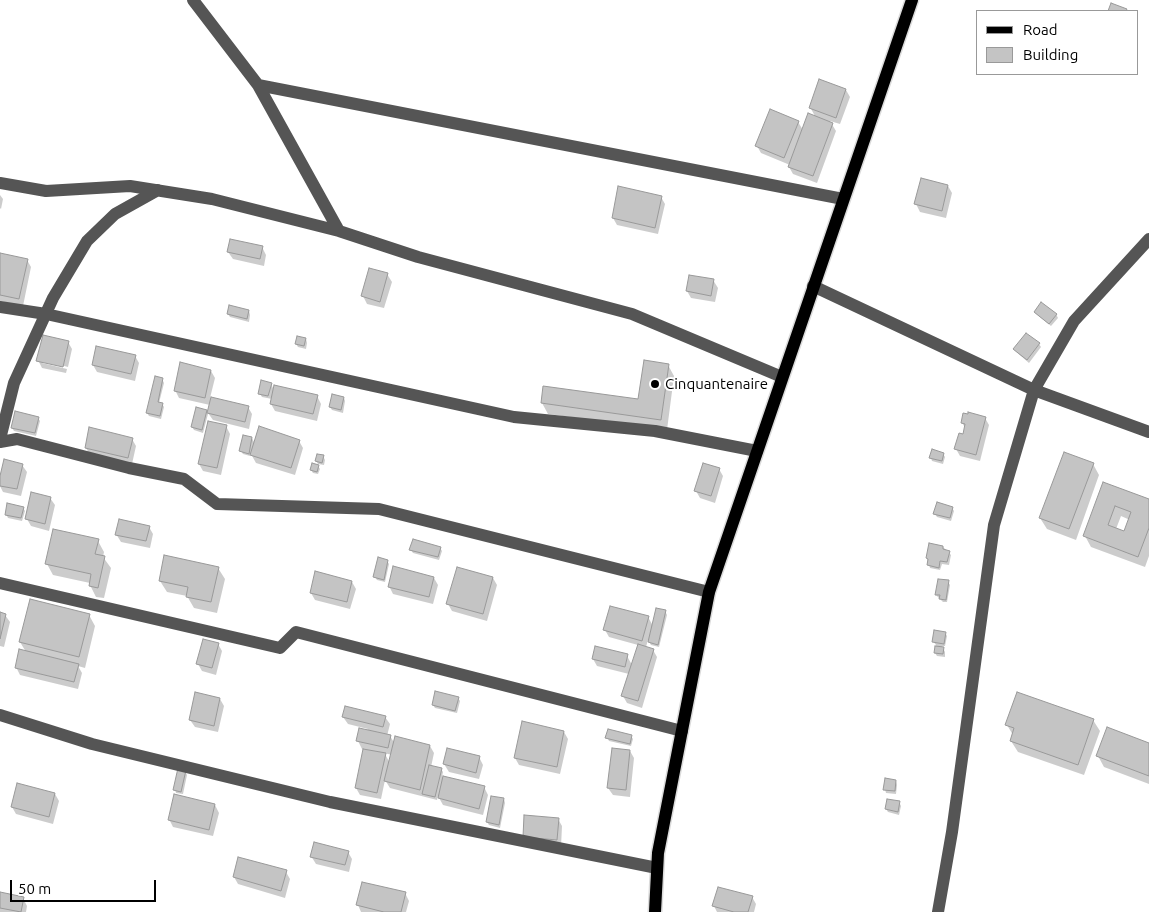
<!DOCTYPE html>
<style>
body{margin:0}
#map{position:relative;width:1149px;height:912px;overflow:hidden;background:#fff;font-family:Ubuntu,sans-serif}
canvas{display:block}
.legend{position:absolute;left:976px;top:10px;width:162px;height:65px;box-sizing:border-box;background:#fff;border:1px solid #999;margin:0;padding:6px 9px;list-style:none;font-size:15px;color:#000}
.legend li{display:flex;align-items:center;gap:10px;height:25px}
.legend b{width:25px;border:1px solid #999}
.scale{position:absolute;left:10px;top:880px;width:146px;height:22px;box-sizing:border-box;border:2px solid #000;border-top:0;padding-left:6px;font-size:15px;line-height:18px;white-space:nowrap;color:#000;-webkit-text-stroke:4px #fff;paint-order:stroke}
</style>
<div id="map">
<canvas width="1149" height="912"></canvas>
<ul class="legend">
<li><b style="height:6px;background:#000"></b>Road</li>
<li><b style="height:14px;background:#c4c4c4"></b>Building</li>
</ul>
<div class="scale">50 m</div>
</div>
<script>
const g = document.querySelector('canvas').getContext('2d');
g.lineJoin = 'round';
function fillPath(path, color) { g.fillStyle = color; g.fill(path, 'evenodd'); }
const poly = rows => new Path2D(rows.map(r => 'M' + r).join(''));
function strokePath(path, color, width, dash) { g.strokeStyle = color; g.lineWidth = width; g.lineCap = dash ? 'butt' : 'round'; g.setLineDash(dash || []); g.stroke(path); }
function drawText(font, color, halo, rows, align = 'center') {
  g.font = font + ' Ubuntu,sans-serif'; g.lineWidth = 4; g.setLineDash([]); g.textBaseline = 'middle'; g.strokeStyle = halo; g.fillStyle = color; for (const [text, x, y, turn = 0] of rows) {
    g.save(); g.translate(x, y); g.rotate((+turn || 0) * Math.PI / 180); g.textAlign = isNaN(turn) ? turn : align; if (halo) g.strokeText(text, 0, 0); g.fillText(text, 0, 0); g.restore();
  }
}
fillPath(poly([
 [846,90,850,97,840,124,830,121,836,131,817,183,793,174,789,167,790,165,761,153,757,146,798,122,803,130,816,118,810,107],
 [948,186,952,193,946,218,920,212,916,204],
 [0,195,3,199,1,209,0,208],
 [661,197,665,204,658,234,617,225,613,218],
 [262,247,266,255,264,266,233,259,228,252],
 [0,254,27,260,31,267,23,306,0,301],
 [387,274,392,282,384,308,367,304,363,296],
 [713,280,718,288,715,302,691,298,687,291],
 [249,311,250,315,249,322,230,317,228,314],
 [1035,313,1056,314,1058,318,1051,326],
 [306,339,307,343,306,349,298,347,296,344],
 [68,342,72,349,68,367,42,360,42,363,67,369,66,373,42,368,38,360],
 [1039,344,1041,347,1029,363,1014,350],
 [135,356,139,363,135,381,97,372,93,365],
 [668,365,674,376,667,430,548,414,542,403,639,401],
 [211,371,215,378,210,398,248,407,252,414,249,429,213,420,208,413,210,405,179,398,175,390],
 [162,379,164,383,159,403,162,404,164,407,161,419,149,416,147,413],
 [271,384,274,390,317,396,321,404,317,421,275,411,271,404,272,399,262,397,260,394],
 [344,398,345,401,343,413,332,410,330,407],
 [206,411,208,414,203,433,194,430,192,427],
 [38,418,40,421,36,436,14,431,12,428],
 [985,418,989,425,980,461,960,456,956,449,964,436,965,428,962,422],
 [226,426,230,434,221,475,203,471,199,464],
 [252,438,255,444,299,441,303,448,295,475,256,463,251,454,250,456,243,454,241,451],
 [132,439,136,446,132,464,90,455,86,448],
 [943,454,945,457,943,464,932,461,931,458],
 [323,456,325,460,324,465,318,464,316,461],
 [1093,464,1099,475,1076,540,1047,529,1040,518],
 [22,465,27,472,21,496,3,492,0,486,0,481],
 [318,466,320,469,318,474,313,473,311,470],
 [719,469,723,476,715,503,700,498,696,491],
 [1104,484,1149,501,1149,556,1145,567,1091,547,1085,536],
 [1121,516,1130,520,1124,533,1116,529],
 [50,498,55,505,49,531,31,526,27,519],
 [23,508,25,511,22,521,8,518,6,514],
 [952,508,954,511,951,521,937,517,935,514],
 [149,527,153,534,150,548,121,542,116,534],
 [98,541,104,552,103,557,111,568,104,598,96,597,90,585,90,583,53,575,47,564],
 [943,547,951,555,949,565,942,564,940,570,930,568,927,558],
 [440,548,442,551,439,560,413,553,411,550],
 [387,561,389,564,385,582,377,580,375,577],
 [218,568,225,579,217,613,194,608,187,596,167,592,160,581],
 [434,578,438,585,433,604,393,594,389,586],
 [493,578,497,585,487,621,452,611,448,604],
 [352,582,356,589,350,609,315,600,311,593],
 [948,582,950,585,947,602,943,602,936,595],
 [665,611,667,615,659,647,651,645,648,640,646,647,653,650,657,657,642,708,627,703,623,696,629,674,597,666,593,659,627,656,632,665,638,645,609,637,605,630,648,617,653,626],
 [0,614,5,615,10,622,4,647,0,646],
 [89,615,95,626,85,668,78,666,82,673,78,689,20,675,16,667,26,652,20,642],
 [945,633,947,636,945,646,942,646,945,652,945,657,937,656,935,653,936,645,933,641],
 [218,644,222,651,216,675,202,671,198,664],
 [458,698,460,701,457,713,435,708,433,705],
 [220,699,224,706,218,732,195,727,190,720],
 [343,717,385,717,390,724,387,736,390,736,395,744,430,746,434,753,431,767,441,769,443,772,442,777,484,787,488,795,483,815,443,805,438,796,437,800,390,788,385,780,381,799,360,795,356,788,365,749,362,749,358,741,368,729,348,724],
 [384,753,392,755,390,763,386,756],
 [1093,720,1100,731,1084,775,1018,752,1011,741,1013,735,1007,725],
 [564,732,568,739,560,774,519,765,515,758],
 [631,736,633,739,631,746,609,741,607,737],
 [1149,745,1149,784,1104,767,1098,756],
 [630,751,634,758,630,797,613,795,608,788],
 [479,757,483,765,479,779,449,772,444,764],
 [185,771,187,775,183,794,176,793,175,789],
 [896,781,897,785,896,794,886,793,885,789],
 [55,794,59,801,53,824,16,814,12,807],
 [504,799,505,803,500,828,489,825,487,822],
 [899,802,901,806,899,815,888,812,886,809],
 [215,805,219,813,213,836,173,827,169,819],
 [558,819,562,826,561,847,528,844],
 [348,852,352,859,349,872,316,864,311,856],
 [286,872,290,879,285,898,238,884,234,877],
 [0,893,23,898,27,906,26,912,0,912],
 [405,893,409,901,406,912,361,912,358,905],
 [752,897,756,904,754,912,717,912,714,906]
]), '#0003');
const building = poly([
 [1111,3,1127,9,1126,11,1108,11,1111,3],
 [819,79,846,89,836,118,809,108,819,79],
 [770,109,799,121,784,158,755,146,770,109],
 [808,113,833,123,813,176,788,167,808,113],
 [921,178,948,185,942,211,914,204,921,178],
 [618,186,662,196,655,228,612,218,618,186],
 [230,239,263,246,260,259,227,252,230,239],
 [0,253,28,259,19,299,0,295,0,253],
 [369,268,388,273,380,302,361,296,369,268],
 [689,275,714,279,711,296,686,291,689,275],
 [1041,302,1057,314,1049,324,1034,312,1041,302],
 [229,305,249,310,247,319,227,314,229,305],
 [1026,333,1040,343,1027,360,1013,349,1026,333],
 [43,335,69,341,63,367,36,361,43,335],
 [297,336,306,338,304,346,295,344,297,336],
 [96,346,136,355,131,374,92,365,96,346],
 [644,360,669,364,661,420,541,403,543,386,638,399,644,360],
 [180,362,211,370,205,398,174,391,180,362],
 [155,376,163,378,158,402,163,403,160,416,146,413,155,376],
 [261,380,272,383,268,396,258,394,261,380],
 [274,385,318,395,313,414,270,404,274,385],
 [332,394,344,397,341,410,329,407,332,394],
 [211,397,249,406,245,422,207,413,211,397],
 [196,407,207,410,202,430,191,427,196,407],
 [15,411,39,417,35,433,11,428,15,411],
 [968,412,986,417,976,455,954,449,959,433,963,434,965,424,961,423,963,413,968,414,968,412],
 [208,421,227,425,217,468,198,464,208,421],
 [259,426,300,440,291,468,250,455,259,426],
 [89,427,133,438,128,458,85,448,89,427],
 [243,435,252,437,249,454,239,451,243,435],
 [932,449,944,453,942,461,929,458,932,449],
 [1064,452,1094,463,1069,529,1039,518,1064,452],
 [317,454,324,455,322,463,315,461,317,454],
 [4,459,23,464,17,489,0,486,0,476,4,459],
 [312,463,319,465,317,472,310,470,312,463],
 [703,463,720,468,711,496,694,491,703,463],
 [1103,482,1149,499,1149,528,1138,557,1083,536,1103,482],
 [1115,506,1131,512,1124,531,1108,525,1115,506],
 [31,492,51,497,45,524,25,519,31,492],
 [937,502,953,507,950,518,933,514,937,502],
 [7,503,24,507,21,518,5,515,7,503],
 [119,519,150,526,146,541,115,535,119,519],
 [53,529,99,539,95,554,105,556,98,588,89,586,91,574,45,564,53,529],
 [413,539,441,547,438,557,409,550,413,539],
 [929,543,943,546,943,549,950,551,947,562,940,561,939,568,927,565,928,559,926,558,929,543],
 [164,555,219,567,211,602,186,597,188,587,159,581,164,555],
 [378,557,388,560,384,580,373,577,378,557],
 [393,566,434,577,429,597,388,587,393,566],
 [457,567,493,577,483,614,446,604,457,567],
 [315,571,352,581,347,602,310,593,315,571],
 [938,579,949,580,946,600,939,599,940,595,935,595,938,579],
 [30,599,90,614,79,657,19,642,30,599],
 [610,606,649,616,642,641,603,630,610,606],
 [656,608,666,610,658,645,648,642,656,608],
 [0,612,6,614,0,639,0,612],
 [934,630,946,632,944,644,932,642,934,630],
 [203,639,219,643,212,668,196,664,203,639],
 [638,644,654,649,638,701,621,696,638,644],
 [595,646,628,654,625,667,592,659,595,646],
 [935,646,944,647,943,654,934,653,935,646],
 [19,649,79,664,74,682,15,668,19,649],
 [435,691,459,697,455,711,432,705,435,691],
 [195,692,220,698,214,726,189,720,195,692],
 [1017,692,1094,719,1078,765,1010,741,1014,728,1005,725,1017,692],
 [345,706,386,716,383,727,342,717,345,706],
 [522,721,564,731,557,767,514,758,522,721],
 [1107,727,1149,743,1149,776,1096,756,1107,727],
 [359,728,391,735,388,748,356,741,359,728],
 [608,729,632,735,630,744,605,738,608,729],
 [395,736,430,745,420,790,384,781,395,736],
 [447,748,480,756,476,773,443,764,447,748],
 [612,748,630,750,626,790,607,788,612,748],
 [363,749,386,753,377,793,355,788,363,749],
 [429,765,442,768,435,797,422,794,429,765],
 [178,768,186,770,181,792,173,790,178,768],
 [443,776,485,786,479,809,438,798,443,776],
 [885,778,896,780,895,791,883,790,885,778],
 [17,783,55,793,49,817,11,807,17,783],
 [174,794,215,804,209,830,168,820,174,794],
 [491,796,504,798,499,825,486,822,491,796],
 [887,799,900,801,898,812,885,809,887,799],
 [524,815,559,818,557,840,523,837,524,815],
 [314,842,349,851,345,865,310,857,314,842],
 [238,857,287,870,281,891,233,877,238,857],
 [362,882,406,892,401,912,384,912,356,905,362,882],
 [718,887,753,896,748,912,734,912,712,906,718,887],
 [0,892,24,897,21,912,0,908,0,892]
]);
fillPath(building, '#c4c4c4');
strokePath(building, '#999', 1);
const major = poly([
 [655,912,658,853,709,592,912,0]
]);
strokePath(major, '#dbdbdb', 15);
strokePath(poly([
 [193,0,258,85,339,231],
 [258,85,843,199],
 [0,183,46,191,130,186,212,199,339,231,418,257,632,314,782,377],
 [813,286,1034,390,1149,432],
 [0,307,46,314,514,417,655,431,757,451],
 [0,439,14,383,53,298,87,241,115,214,158,190],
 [0,442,17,439,129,468,184,479,217,504,379,509,709,592],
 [0,583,280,648,296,632,682,731],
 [0,715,92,744,330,802,657,868],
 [938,912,952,832,994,525,1034,390,1074,321,1149,239]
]), '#555', 12);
strokePath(major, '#000', 12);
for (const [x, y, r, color] of [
 [655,384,5,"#000"]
]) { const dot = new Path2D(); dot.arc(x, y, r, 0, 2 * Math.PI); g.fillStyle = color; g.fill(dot); strokePath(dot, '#fff', 2); }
drawText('15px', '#000', '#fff', [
 ["Cinquantenaire",665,384]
], 'left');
</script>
